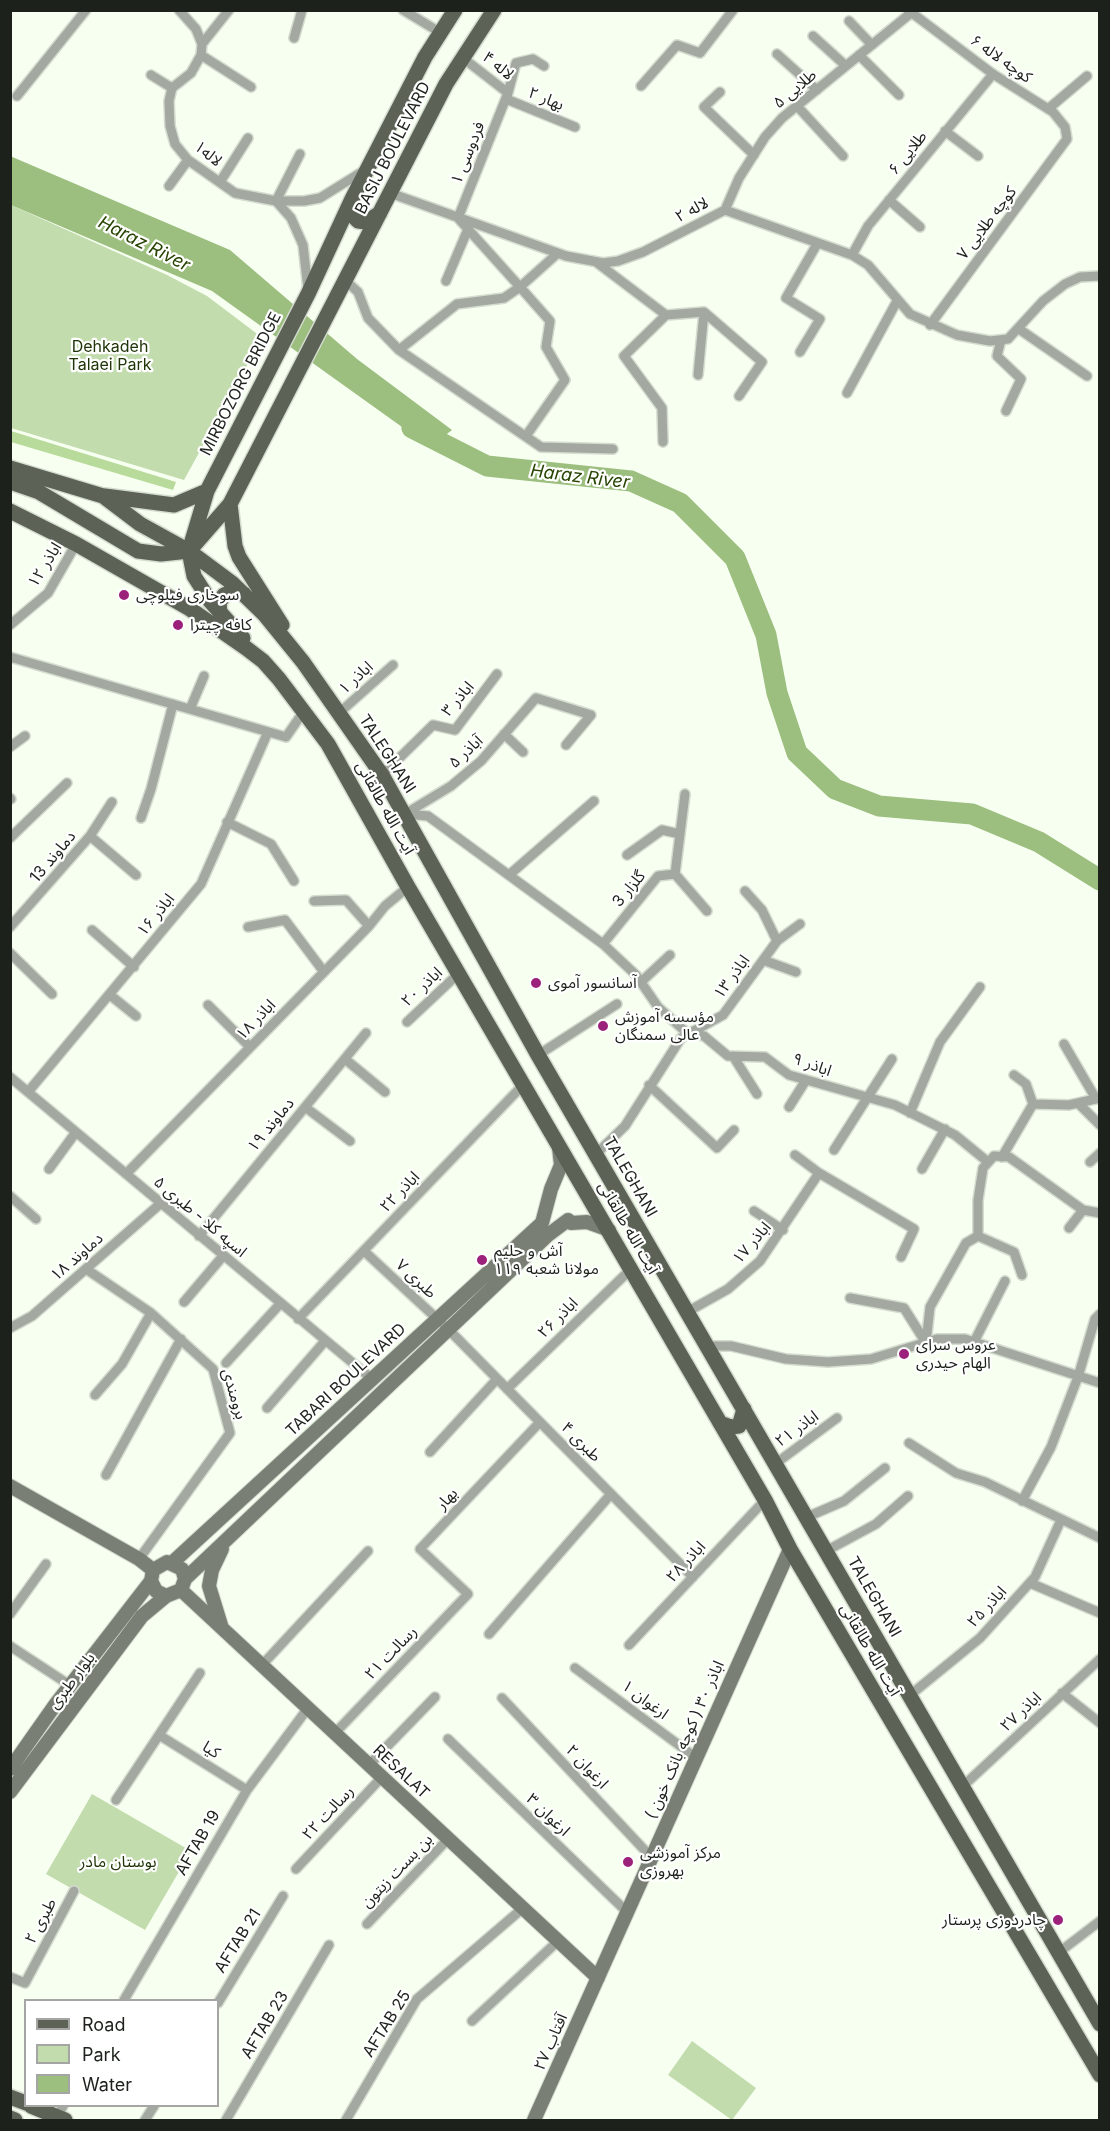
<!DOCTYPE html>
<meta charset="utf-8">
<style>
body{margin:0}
#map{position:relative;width:1110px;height:2131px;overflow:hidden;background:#f7fff1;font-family:Inter,sans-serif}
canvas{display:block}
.frame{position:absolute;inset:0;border:12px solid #1d211b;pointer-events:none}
.legend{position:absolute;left:24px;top:1999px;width:195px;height:108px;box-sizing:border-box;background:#fff;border:2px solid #a5a6a4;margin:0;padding:8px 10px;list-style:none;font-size:18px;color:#1d211b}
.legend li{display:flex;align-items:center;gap:12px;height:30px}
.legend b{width:30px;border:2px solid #a5a6a4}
</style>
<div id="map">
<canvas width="1110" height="2131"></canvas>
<div class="frame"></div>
<ul class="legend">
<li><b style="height:8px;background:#5c6356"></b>Road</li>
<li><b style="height:16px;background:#c2dcad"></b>Park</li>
<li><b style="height:16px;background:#9cbe7f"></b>Water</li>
</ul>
</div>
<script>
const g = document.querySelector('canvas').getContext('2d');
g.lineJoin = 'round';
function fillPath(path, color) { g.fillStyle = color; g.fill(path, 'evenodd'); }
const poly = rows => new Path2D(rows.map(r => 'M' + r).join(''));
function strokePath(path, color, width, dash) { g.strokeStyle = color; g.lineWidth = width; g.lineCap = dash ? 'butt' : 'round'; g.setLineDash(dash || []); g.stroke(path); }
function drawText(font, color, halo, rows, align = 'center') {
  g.font = font + ' Inter,"Noto Sans Arabic",sans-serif'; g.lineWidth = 4.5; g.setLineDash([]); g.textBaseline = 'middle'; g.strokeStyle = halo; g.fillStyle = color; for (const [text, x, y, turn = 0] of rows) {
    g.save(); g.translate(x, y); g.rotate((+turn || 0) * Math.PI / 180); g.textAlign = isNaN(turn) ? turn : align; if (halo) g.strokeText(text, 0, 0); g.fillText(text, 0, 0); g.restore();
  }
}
fillPath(poly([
 [11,205,167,275,207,296,260,336,255,351,184,480,11,428],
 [92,1794,191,1851,145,1930,46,1874],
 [692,2041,756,2088,732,2120,668,2075]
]), '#c2dcad');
fillPath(poly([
 [10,431,11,431,176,482,173,490,11,442]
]), '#b8da9a');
fillPath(poly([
 [10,156,230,250,357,359,452,430,430,447,212,291,11,205]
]), '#9cbe7f');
strokePath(poly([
 [412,428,487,466,631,481,680,503,735,558,766,635,777,693,797,753,835,789,879,806,972,814,1039,842,1100,880]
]), '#9cbe7f', 21);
const minor = poly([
 [403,10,441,33],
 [908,10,993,74,1053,112,1065,127,1067,139,930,325],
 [849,21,872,45],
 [813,36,846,66],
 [294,38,302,10],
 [202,44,229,10],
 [777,54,817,90],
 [201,55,251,87],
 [859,55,899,95],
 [463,58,508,93,458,218,520,287,558,253],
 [151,75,172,88],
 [641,86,677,45,700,53,733,10],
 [172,88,169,101,170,126,175,144,188,160,235,193,276,201,304,201,320,198,365,170],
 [172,88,191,73,201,55,202,44,196,29,179,10],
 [720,92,704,107,754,155],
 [508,93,516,63,533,59,544,66],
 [17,96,86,10],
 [506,99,575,127],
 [797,106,843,156],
 [1048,109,1087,76],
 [945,131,978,156],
 [220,182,248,138],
 [169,186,188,160],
 [390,193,566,256,603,263,618,261,643,252,725,210],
 [889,200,920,227],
 [276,201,291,218,303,245,308,289],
 [276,201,300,154],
 [725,210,852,255,868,265,910,314,957,335,990,341,1008,339,1043,301,1065,284,1080,277,1100,276],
 [725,210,739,178,765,137,782,118,911,13],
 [852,255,868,226,993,74],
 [596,262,666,315,624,356,662,408,663,442],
 [346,281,358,292,368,318,399,350,541,447,613,449],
 [446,281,468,229],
 [666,315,704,312,762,362,739,396],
 [1019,329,1087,376],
 [1001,340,997,356,1021,379,1006,411],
 [399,350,457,304,504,298,520,287,550,321,546,347,565,380,526,436],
 [800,352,820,319,786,298,817,244],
 [698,375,704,312],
 [847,393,897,301],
 [10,625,48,593,76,544],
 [10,657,286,737,304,711],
 [190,709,204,676],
 [339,713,393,665],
 [504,734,523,752],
 [10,747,25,736],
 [382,775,433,725,455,730,497,674],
 [10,798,11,799],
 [405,814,428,816,603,944,636,975,658,1007,687,1033,704,1036,728,1056,765,1057,789,1075,895,1105,955,1135,988,1162],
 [405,814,451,786,481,761,536,698,591,715,566,745],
 [141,818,151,789,173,704],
 [227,822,271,844,294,881],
 [90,836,136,875],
 [10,838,67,783],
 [627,855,662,830,680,834],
 [675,874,685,794],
 [509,875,594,801],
 [745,891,762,910,777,941],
 [314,901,346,900,369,926],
 [10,927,90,836,112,802],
 [248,927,285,920,324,972],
 [92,930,134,967],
 [603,944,658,876,675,874,707,911],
 [10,953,52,994],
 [763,960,796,972],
 [641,982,670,955],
 [110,995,136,1016],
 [208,1005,250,1047],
 [407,1022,458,974],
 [1064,1044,1096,1099],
 [538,1055,617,1004],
 [733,1056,757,1094],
 [345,1059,385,1092],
 [1014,1075,1026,1084,1033,1104],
 [10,1077,372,1379],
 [649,1085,717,1148,734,1130],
 [28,1092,201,884,268,732],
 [1078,1103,1100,1125],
 [305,1107,350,1141],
 [789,1107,806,1080],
 [910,1113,940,1042,980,987],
 [834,1150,892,1059],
 [596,1154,625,1126,681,1038,723,1015,777,941,800,924],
 [795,1155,819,1173,914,1229,901,1257],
 [1002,1157,1033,1104,1069,1105,1100,1098],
 [1090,1162,1100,1153],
 [49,1169,76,1132],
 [922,1169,945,1129],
 [126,1174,369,926,385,906,408,887],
 [10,1196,36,1219],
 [754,1211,783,1230],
 [1069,1228,1083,1210,1100,1213],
 [199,1236,366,1033],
 [978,1236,978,1200,983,1168,994,1156,1009,1157,1083,1210],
 [364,1251,448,1329,693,1577],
 [86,1269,151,1313,213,1369,230,1433,139,1559],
 [850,1298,904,1308,926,1343],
 [184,1302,223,1256],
 [687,1312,728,1289,760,1261,819,1173],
 [298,1319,523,1085],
 [10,1328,32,1316,160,1204],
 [974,1342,1005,1281],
 [926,1343,930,1307,966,1243,978,1236,1014,1252,1022,1275],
 [707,1346,731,1346,786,1359,828,1362,871,1359,937,1339,965,1339,1100,1383],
 [226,1363,280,1304],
 [507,1389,631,1269],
 [95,1395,122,1364,151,1313],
 [267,1408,325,1341],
 [909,1443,956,1473,985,1482,1100,1538],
 [430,1452,497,1379],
 [775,1464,837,1418],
 [106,1475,181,1339],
 [1022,1501,1051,1447,1078,1377,1095,1319,1100,1314],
 [807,1517,844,1501,885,1468],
 [826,1551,876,1524,908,1496],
 [1030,1583,1100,1613],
 [10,1614,46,1564],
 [489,1634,611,1494],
 [629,1645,765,1500],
 [10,1646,71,1686],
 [262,1665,368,1551],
 [575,1668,695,1757],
 [1062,1693,1100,1723],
 [909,1696,980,1638,1035,1577,1061,1520],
 [502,1698,651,1857],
 [335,1733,468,1594,420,1549,540,1422],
 [159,1735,247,1790],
 [448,1739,627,1912],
 [369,1765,435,1697],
 [962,1787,1100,1659],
 [116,1800,200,1673],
 [296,1869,382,1777],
 [367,1924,448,1839],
 [1058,1953,1100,1921],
 [10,1977,25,1983,74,1891],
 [124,2000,247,1790,308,1708],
 [218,2003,283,1896],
 [472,2021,558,1941],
 [57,2117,63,2106],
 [145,2120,154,2106],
 [226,2120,329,1945],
 [346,2120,417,1999,523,1908]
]);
const secondary = poly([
 [10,1486,139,1559,153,1570],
 [173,1562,542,1223,551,1189,561,1165,559,1148],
 [185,1579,182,1569,167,1562,153,1570,151,1581,156,1591,166,1596,181,1590,185,1579,548,1235,568,1220,571,1223,587,1222,609,1230],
 [181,1590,598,1978],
 [221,1625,209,1586,212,1570,222,1549],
 [10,1769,55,1705,151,1581],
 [10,1792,142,1616,166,1596],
 [534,2120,790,1549]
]);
const primary = poly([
 [352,199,352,215,358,221,366,222,380,213],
 [10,468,103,496,140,524,189,551,232,583,264,614,303,662,382,775,538,1055,1100,2024],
 [10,482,39,492,138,551,161,554,189,551,230,504,446,84,494,10],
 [105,496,174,505,207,491],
 [230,504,235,546,239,557,282,625],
 [10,511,76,544,190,609,246,648,263,661,279,679,328,744,408,887,765,1500,790,1549,1100,2075],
 [220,613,219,603,224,595,234,591,244,594],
 [243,638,210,601,194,576,189,551,207,491,308,294,352,199,425,57,455,10],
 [720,1423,731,1427,739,1426,744,1409],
 [10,2097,26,2103],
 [31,2106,65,2120],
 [10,2118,15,2120]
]);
strokePath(minor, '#d4dbcf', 12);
strokePath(secondary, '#d4dbcf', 16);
strokePath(primary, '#d4dbcf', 18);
strokePath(minor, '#a3a8a0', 9);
strokePath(secondary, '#797f75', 14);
strokePath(primary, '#5c6356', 15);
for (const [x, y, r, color] of [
 [124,595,6,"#9b217a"],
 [178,625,6,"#9b217a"],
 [536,983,6,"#9b217a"],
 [603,1026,6,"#9b217a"],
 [482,1260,6,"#9b217a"],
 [904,1354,6,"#9b217a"],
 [628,1862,6,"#9b217a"],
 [1058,1920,6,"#9b217a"]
]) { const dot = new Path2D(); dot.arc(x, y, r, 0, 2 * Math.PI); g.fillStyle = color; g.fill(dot); strokePath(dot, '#fff', 2); }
drawText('16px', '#1d211b', '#fff', [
 ["کوچه لاله ۶",1001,59,35],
 ["لاله ۴",498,66,39],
 ["طلایی ۵",795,89,-40],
 ["بهار ۲",546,99,22],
 ["BASIJ BOULEVARD",393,148,-63],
 ["فردوسی ۱",468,153,-68],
 ["طلایی ۶",908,153,-51],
 ["لاله۱",208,154,39],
 ["لاله ۲",692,210,-28],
 ["کوچه طلایی ۷",987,223,-53],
 ["MIRBOZORG BRIDGE",241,384,-63],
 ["اباذر ۱۲",45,565,-58],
 ["اباذر ۱",356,678,-42],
 ["اباذر ۳",458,699,-49],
 ["آباذر ۵",466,752,-43],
 ["TALEGHANI",387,754,57],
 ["آیت الله طالقانی",385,808,61],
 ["دماوند 13",53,857,-50],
 ["گلزار 3",629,889,-50],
 ["اباذر ۱۶",156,915,-51],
 ["اباذر ۱۳",732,977,-54],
 ["اباذر ۲۰",422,987,-43],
 ["اباذر ۱۸",256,1020,-46],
 ["اباذر ۹",812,1065,20],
 ["دماوند ۱۹",271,1125,-51],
 ["TALEGHANI",630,1177,60],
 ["اباذر ۲۲",400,1192,-46],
 ["اسپه کلا - طبری ۵",200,1217,40],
 ["آیت الله طالقانی",628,1228,60],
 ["اباذر ۱۷",752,1243,-49],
 ["دماوند ۱۸",77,1257,-41],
 ["طبری ۷",416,1279,43],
 ["اباذر ۲۶",558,1318,-45],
 ["TABARI BOULEVARD",346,1380,-43],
 ["برومندی",234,1394,74],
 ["اباذر ۲۱",797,1429,-36],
 ["طبری ۴",581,1442,45],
 ["بهار",447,1499,-47],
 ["اباذر ۲۸",686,1562,-47],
 ["TALEGHANI",874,1597,60],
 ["اباذر ۲۵",987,1607,-47],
 ["آیت الله طالقانی",870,1650,60],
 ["رسالت ۲۱",391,1653,-46],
 ["بلوار طبری",72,1681,-53],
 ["ارغوان ۱",645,1700,37],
 ["اباذر ۲۷",1021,1712,-43],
 ["اباذر ۳۰ ( کوچه بانک خون )",685,1740,-66],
 ["کیا",211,1750,32],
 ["ارغوان ۲",587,1767,47],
 ["RESALAT",401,1772,43],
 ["رسالت ۲۲",328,1813,-47],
 ["ارغوان ۳",548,1815,44],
 ["AFTAB 19",198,1843,-60],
 ["بن بست زیتون",397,1871,-46],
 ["طبری ۲",41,1921,-62],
 ["AFTAB 21",238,1941,-58],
 ["AFTAB 25",387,2024,-58],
 ["AFTAB 23",265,2025,-59],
 ["آفتاب ۲۷",551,2042,-66]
]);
drawText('16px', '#213608', '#fff', [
 ["Dehkadeh",110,347],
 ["Talaei Park",110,365],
 ["بوستان مادر",118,1862]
]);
drawText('16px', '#1d211b', '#fff', [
 ["سوخاری فیلوچی",136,595],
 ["کافه چیترا",190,625],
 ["آسانسور آموی",548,983],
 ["مؤسسه آموزش",615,1017],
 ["عالی سمنگان",615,1035],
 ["آش و حلیم",494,1251],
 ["مولانا شعبه ۱۱۹",494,1269],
 ["عروس سرای",916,1345],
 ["الهام حیدری",916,1363],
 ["مرکز آموزشی",640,1853],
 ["بهروزی",640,1871],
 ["چادردوزی پرستار",1046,1920,"right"]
], 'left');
drawText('italic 18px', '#274400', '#fff', [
 ["Haraz River",144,244,27],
 ["Haraz River",580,477,7]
]);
</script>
